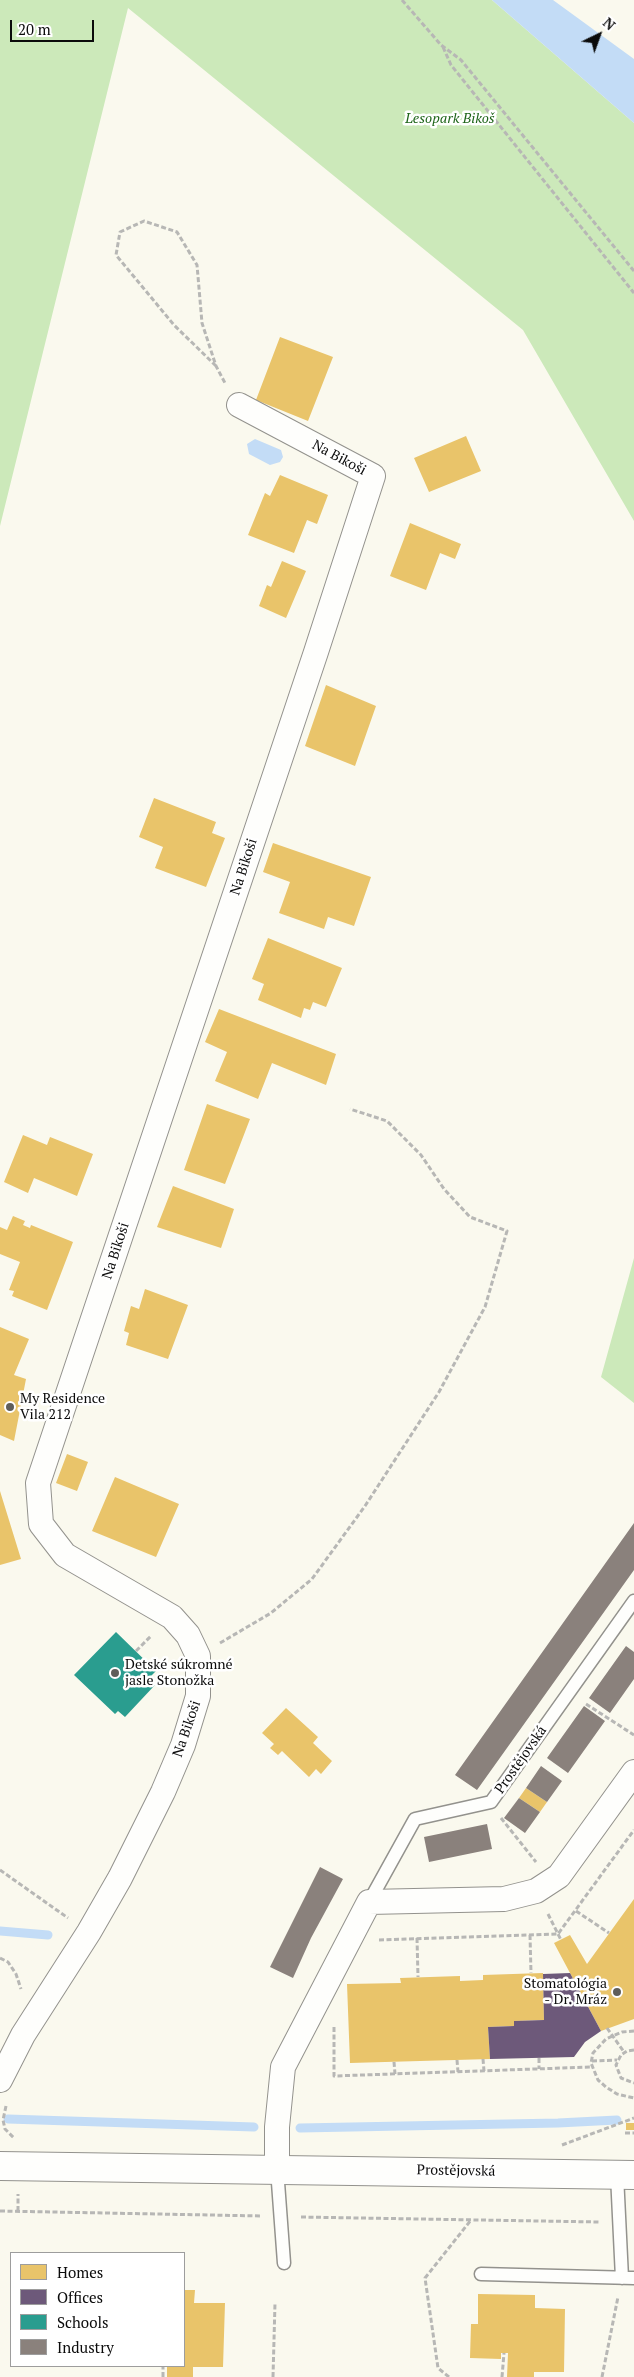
<!DOCTYPE html>
<meta charset="utf-8">
<style>
body{margin:0}
#map{position:relative;width:634px;height:2377px;overflow:hidden;background:#faf9ee;font-family:"PT Serif",serif}
canvas{display:block}
.legend{position:absolute;left:10px;top:2252px;width:175px;height:115px;box-sizing:border-box;background:#fff;border:1px solid #9d9d9d;margin:0;padding:6px 9px;list-style:none;font-size:15px;color:#0b0b0b}
.legend li{display:flex;align-items:center;gap:10px;height:25px}
.legend b{width:25px;border:1px solid #9d9d9d}
.north{position:absolute;left:574px;top:10px;width:50px;height:50px;-webkit-text-stroke:4px #fff;paint-order:stroke;rotate:42deg;font-size:14px;font-weight:700;line-height:20px;text-align:center;color:#0b0b0b}
.north::after{content:'';display:block;margin:auto;width:18px;height:22px;background:#0b0b0b;clip-path:polygon(50% 0,100% 100%,50% 72%,0 100%)}
.scale{position:absolute;left:10px;top:20px;width:84px;height:22px;box-sizing:border-box;border:2px solid #0b0b0b;border-top:0;padding-left:6px;font-size:15px;line-height:18px;white-space:nowrap;color:#0b0b0b;-webkit-text-stroke:4px #fff;paint-order:stroke}
</style>
<div id="map">
<canvas width="634" height="2377"></canvas>
<ul class="legend">
<li><b style="height:14px;background:#e9c46a"></b>Homes</li>
<li><b style="height:14px;background:#6d597a"></b>Offices</li>
<li><b style="height:14px;background:#2a9d8f"></b>Schools</li>
<li><b style="height:14px;background:#8a817c"></b>Industry</li>
</ul>
<div class="north">N</div>
<div class="scale">20 m</div>
</div>
<script>
const g = document.querySelector('canvas').getContext('2d');
g.lineJoin = 'round';
function fillPath(path, color) { g.fillStyle = color; g.fill(path, 'evenodd'); }
const poly = rows => new Path2D(rows.map(r => 'M' + r).join(''));
function strokePath(path, color, width, dash) { g.strokeStyle = color; g.lineWidth = width; g.lineCap = dash ? 'butt' : 'round'; g.setLineDash(dash || []); g.stroke(path); }
function drawText(font, color, halo, rows, align = 'center') {
  g.font = font + ' "PT Serif",serif'; g.lineWidth = 5; g.setLineDash([]); g.textBaseline = 'middle'; g.strokeStyle = halo; g.fillStyle = color; for (const [text, x, y, turn = 0] of rows) {
    g.save(); g.translate(x, y); g.rotate((+turn || 0) * Math.PI / 180); g.textAlign = isNaN(turn) ? turn : align; if (halo) g.strokeText(text, 0, 0); g.fillText(text, 0, 0); g.restore();
  }
}
fillPath(poly([
 [0,0,492,0,634,123,634,521,523,330,128,8,0,526],
 [634,1258,634,1403,601,1377]
]), '#cce9ba');
fillPath(poly([
 [492,0,553,0,634,59,634,123],
 [255,439,281,450,283,457,280,462,270,465,249,454,247,444]
]), '#c3dcf6');
fillPath(poly([
 [280,337,333,357,308,421,256,400],
 [466,436,481,471,429,492,414,458],
 [280,475,328,495,317,524,307,520,294,553,248,535,265,493,270,496],
 [410,523,461,544,455,559,440,553,426,590,390,576],
 [282,561,306,571,286,618,259,606,267,585,271,587],
 [326,685,376,706,355,766,305,746],
 [154,798,216,822,212,833,225,838,206,887,155,868,163,847,139,837],
 [273,843,371,877,354,926,328,917,324,929,279,913,290,882,263,872],
 [268,938,342,968,326,1007,313,1002,310,1010,304,1008,301,1018,258,1000,264,984,252,979],
 [219,1009,336,1054,326,1085,272,1063,258,1099,215,1081,227,1052,205,1042],
 [207,1104,250,1119,225,1184,184,1170],
 [23,1135,47,1145,50,1137,93,1154,77,1196,34,1178,28,1193,4,1182],
 [173,1186,234,1209,221,1248,157,1227],
 [13,1216,25,1221,23,1225,30,1228,31,1225,73,1242,47,1310,12,1296,14,1291,9,1290,20,1262,0,1254,0,1227,7,1230],
 [145,1289,188,1305,168,1359,126,1345,129,1333,124,1331,131,1306,139,1309],
 [0,1327,29,1339,14,1375,26,1379,14,1441,0,1435],
 [67,1454,88,1462,77,1491,56,1483],
 [115,1477,179,1504,156,1557,92,1531],
 [0,1491,21,1559,0,1565],
 [286,1708,318,1737,313,1743,332,1761,321,1774,316,1769,309,1777,282,1751,278,1755,270,1748,274,1744,262,1733],
 [526,1788,547,1802,540,1812,519,1798],
 [634,1899,634,2019,601,2031,554,1943,570,1935,587,1964],
 [543,1973,544,2020,514,2021,514,2026,488,2027,490,2059,350,2063,347,1984,401,1983,400,1978,460,1976,460,1981,483,1980,483,1975],
 [626,2123,634,2123,634,2130,626,2130],
 [184,2290,195,2290,194,2303,225,2303,223,2367,193,2367,193,2377,167,2377,167,2366,184,2366],
 [478,2294,535,2295,535,2308,565,2309,564,2372,534,2372,534,2377,507,2377,508,2353,501,2353,501,2359,470,2358,471,2324,478,2324]
]), '#e9c46a');
fillPath(poly([
 [570,1973,601,2031,585,2042,574,2057,490,2059,488,2027,514,2026,514,2021,544,2020,543,1974]
]), '#6d597a');
fillPath(poly([
 [116,1632,156,1671,148,1679,155,1685,125,1717,118,1711,115,1714,74,1675]
]), '#2a9d8f');
fillPath(poly([
 [634,1523,634,1570,477,1790,455,1775],
 [626,1646,634,1652,634,1679,610,1713,589,1698],
 [584,1706,605,1721,568,1773,547,1758],
 [541,1766,562,1781,547,1802,526,1788],
 [519,1798,540,1812,525,1833,504,1818],
 [487,1824,492,1849,429,1862,424,1837],
 [320,1867,343,1879,311,1938,293,1978,270,1967]
]), '#8a817c');
strokePath(poly([
 [0,1931,48,1935],
 [8,2119,254,2127],
 [300,2128,558,2123,617,2120]
]), '#c3dcf6', 9);
const service = poly([
 [369,1902,415,1819,491,1802,634,1601],
 [277,2169,284,2263],
 [617,2175,622,2278],
 [481,2274,634,2278]
]);
const minor = poly([
 [0,2080,23,2035,89,1932,120,1878,163,1792,183,1745,198,1696,198,1656,188,1635,172,1617,65,1555,41,1524,38,1483,316,652,373,476,239,405],
 [277,2169,277,2127,283,2067,369,1902,504,1899,536,1891,559,1876,634,1772]
]);
const tertiary = poly([
 [0,2166,634,2175]
]);
strokePath(service, '#93928d', 15);
strokePath(minor, '#93928d', 26);
strokePath(tertiary, '#93928d', 30);
strokePath(poly([
 [402,0,441,45,461,60,634,271],
 [443,47,451,65,634,293],
 [216,366,174,325,116,255,120,232,144,221,177,232,197,265,202,323,216,366,225,383],
 [220,1643,271,1613,312,1579,365,1506,439,1392,485,1307,507,1231,470,1217,444,1189,421,1155,387,1121,350,1109],
 [136,1651,151,1636],
 [586,1704,634,1735],
 [501,1818,536,1862],
 [0,1870,68,1918],
 [576,1911,609,1933],
 [548,1914,561,1940],
 [530,1935,531,1973],
 [417,1938,418,1977],
 [379,1940,558,1934,634,1830],
 [0,1958,8,1962,16,1974,21,1989],
 [334,2027,334,2076,592,2067],
 [607,2028,624,2052],
 [634,2031,622,2032,606,2039,593,2053,591,2063,598,2080,606,2087,617,2094,634,2098],
 [634,2050,627,2051,621,2055,616,2065,621,2078,634,2083],
 [539,2058,539,2069],
 [483,2059,484,2071],
 [457,2060,458,2072],
 [592,2061,617,2060],
 [394,2062,395,2074],
 [6,2106,3,2120,5,2129,14,2138],
 [625,2133,634,2133],
 [562,2145,634,2118],
 [0,2211,262,2216],
 [18,2211,18,2194],
 [301,2217,599,2222],
 [163,2377,163,2366],
 [273,2377,275,2303],
 [449,2377,438,2368,425,2278,471,2220],
 [502,2377,504,2353],
 [602,2377,618,2297]
]), '#b7b7b5', 3, [5, 2.5]);
strokePath(service, '#fefefc', 12);
strokePath(minor, '#fefefc', 24);
strokePath(tertiary, '#fefefc', 28);
for (const [x, y, r, color] of [
 [10,1407,5,"#5f5e5a"],
 [115,1673,5,"#5f5e5a"],
 [617,1992,5,"#5f5e5a"]
]) { const dot = new Path2D(); dot.arc(x, y, r, 0, 2 * Math.PI); g.fillStyle = color; g.fill(dot); strokePath(dot, '#fff', 2); }
drawText('italic 14px', '#1e6519', '#fff', [
 ["Lesopark Bikoš",450,119]
]);
drawText('14px', '#0b0b0b', '#fff', [
 ["Na Bikoši",339,458,28],
 ["Na Bikoši",244,867,-72],
 ["Na Bikoši",116,1251,-72],
 ["Na Bikoši",187,1729,-71],
 ["Prostějovská",521,1760,-55],
 ["Prostějovská",456,2171,1]
]);
drawText('14px', '#0b0b0b', '#fff', [
 ["My Residence",20,1399],
 ["Vila 212",20,1415],
 ["Detské súkromné",125,1665],
 ["jasle Stonožka",125,1681],
 ["Stomatológia",607,1984,"right"],
 ["- Dr. Mráz",607,2000,"right"]
], 'left');
</script>
